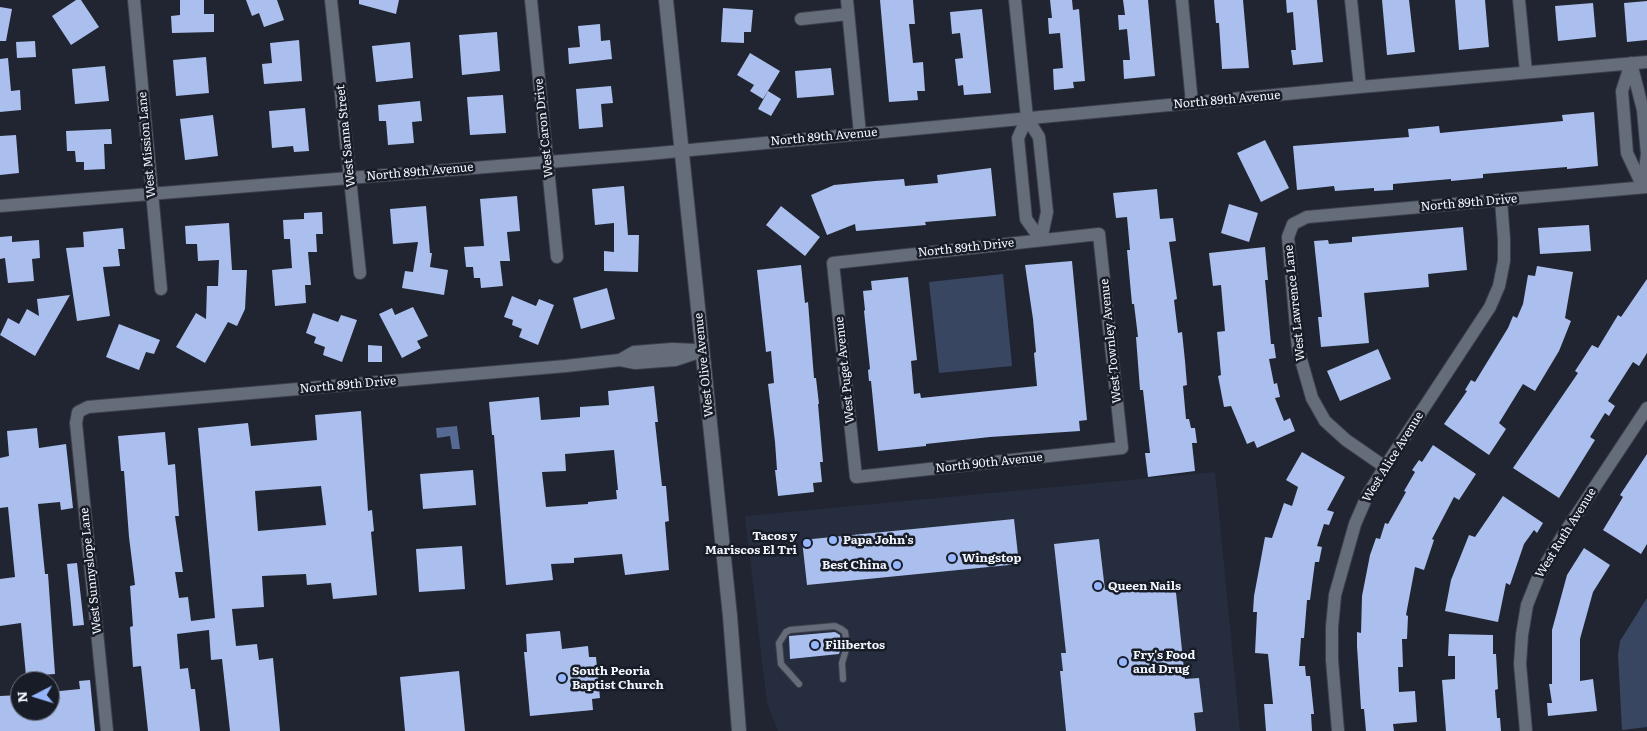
<!DOCTYPE html>
<style>
body{margin:0}
#map{position:relative;width:1647px;height:731px;overflow:hidden;background:#202531;font-family:Literata,serif}
canvas{display:block}
.north{position:absolute;left:10px;top:671px;width:50px;height:50px;box-sizing:border-box;background:#171c27;border:1px solid #6e737d;border-radius:50%;rotate:265deg;font-size:14px;font-weight:700;line-height:20px;text-align:center;color:#f1f5fd}
.north::after{content:'';display:block;margin:auto;width:18px;height:22px;background:#96b6fd;clip-path:polygon(50% 0,100% 100%,50% 72%,0 100%)}
</style>
<div id="map">
<canvas width="1647" height="731"></canvas>
<div class="north">N</div>
</div>
<script>
const g = document.querySelector('canvas').getContext('2d');
g.lineJoin = 'round';
function fillPath(path, color) { g.fillStyle = color; g.fill(path, 'evenodd'); }
const poly = rows => new Path2D(rows.map(r => 'M' + r).join(''));
function strokePath(path, color, width, dash) { g.strokeStyle = color; g.lineWidth = width; g.lineCap = dash ? 'butt' : 'round'; g.setLineDash(dash || []); g.stroke(path); }
function drawText(font, color, halo, rows, align = 'center') {
  g.font = font + ' Literata,serif'; g.lineWidth = 5; g.setLineDash([]); g.textBaseline = 'middle'; g.strokeStyle = halo; g.fillStyle = color; for (const [text, x, y, turn = 0] of rows) {
    g.save(); g.translate(x, y); g.rotate((+turn || 0) * Math.PI / 180); g.textAlign = isNaN(turn) ? turn : align; if (halo) g.strokeText(text, 0, 0); g.fillText(text, 0, 0); g.restore();
  }
}
fillPath(poly([
 [1215,472,1240,731,778,731,767,703,745,516]
]), '#252d3e');
fillPath(poly([
 [1003,274,1012,366,939,373,929,282],
 [1647,598,1647,727,1622,730,1618,654,1620,641]
]), '#394662');
fillPath(poly([
 [457,426,460,449,452,449,450,436,437,438,436,428]
]), '#566992');
fillPath(poly([
 [76,0,81,0,99,27,71,45,52,16],
 [180,0,204,0,204,14,214,14,214,32,172,33,171,16,180,15],
 [246,0,277,0,284,20,264,27,259,13,252,16],
 [359,0,399,0,396,14,359,4],
 [880,0,913,0,915,24,909,24,913,63,923,62,925,91,917,91,918,100,889,102],
 [1050,0,1072,0,1073,10,1079,9,1085,81,1073,82,1074,88,1054,90,1053,69,1063,68,1060,33,1049,34,1048,18,1052,18],
 [1123,0,1148,0,1155,76,1124,79,1123,60,1130,60,1127,29,1119,30,1118,15,1125,15],
 [1214,0,1243,0,1249,68,1222,69,1219,23,1216,23],
 [1286,0,1317,0,1323,62,1293,65,1291,50,1296,50,1293,12,1287,13],
 [1382,0,1409,0,1415,52,1387,55],
 [1455,0,1485,0,1489,47,1459,50],
 [1647,1,1647,40,1627,42,1624,3],
 [1593,3,1596,37,1558,41,1555,6],
 [0,7,12,9,6,41,0,41],
 [723,8,753,10,751,32,744,32,744,43,721,42],
 [982,9,991,93,964,95,963,85,958,86,955,59,963,58,960,33,952,34,950,12],
 [600,24,601,41,610,40,612,59,569,64,568,48,580,47,578,26],
 [497,32,500,71,462,75,459,35],
 [299,40,302,81,264,84,262,64,272,63,270,43],
 [35,41,36,57,17,58,16,42],
 [410,42,413,78,376,82,372,46],
 [750,53,780,71,763,99,750,91,754,85,737,75],
 [206,57,209,93,176,96,173,60],
 [8,58,11,91,20,90,21,110,0,112,0,59],
 [105,66,109,101,75,104,72,69],
 [831,68,834,95,797,98,795,71],
 [611,86,613,103,601,104,603,127,579,129,576,89],
 [768,91,781,99,771,116,758,109],
 [503,95,506,133,470,135,467,97],
 [420,101,422,121,412,122,414,143,388,145,386,121,379,121,378,105],
 [305,108,309,151,294,152,293,146,272,148,269,111],
 [1594,112,1598,166,1567,169,1567,167,1483,174,1483,178,1451,181,1451,179,1393,184,1393,190,1374,191,1374,188,1335,191,1334,186,1297,190,1293,146,1409,137,1408,129,1439,126,1440,133,1563,121,1562,115],
 [213,115,218,156,185,160,180,119],
 [111,129,112,144,104,144,105,169,84,170,84,162,76,162,75,151,67,151,66,131],
 [16,135,19,173,0,175,0,136],
 [1265,140,1289,188,1261,202,1237,153],
 [991,168,996,216,925,222,926,225,856,231,855,224,827,235,811,195,834,185,875,181,904,179,905,186,938,183,937,175],
 [624,186,628,235,639,235,638,272,604,271,604,251,614,252,614,223,595,225,592,189],
 [1157,189,1160,219,1173,218,1176,241,1169,242,1177,299,1174,300,1178,333,1182,332,1185,361,1187,385,1183,386,1186,419,1189,419,1191,428,1195,428,1197,443,1192,443,1195,471,1148,477,1145,453,1150,453,1143,390,1140,390,1136,337,1138,337,1134,304,1132,304,1127,250,1130,250,1127,217,1116,218,1113,193],
 [517,196,520,231,507,232,510,261,500,261,503,286,481,288,480,278,474,278,473,267,466,267,464,247,484,246,480,199],
 [1229,204,1258,213,1249,242,1221,233],
 [426,206,430,253,432,253,430,267,448,270,444,295,402,288,405,271,413,272,418,242,393,244,390,209],
 [781,206,820,237,805,256,766,225],
 [322,212,323,234,316,234,317,252,308,252,311,285,305,285,306,303,275,306,272,270,292,268,290,239,284,239,283,220,304,219,304,213],
 [229,223,232,270,247,270,245,309,237,326,228,322,205,363,176,347,196,313,206,319,207,286,218,286,219,260,198,261,197,244,186,244,185,226],
 [1589,225,1591,251,1540,254,1538,228],
 [1463,227,1467,270,1428,274,1429,287,1364,293,1369,343,1321,347,1318,317,1322,317,1314,241,1328,240,1329,244,1352,242,1352,237],
 [123,228,125,249,118,249,120,266,103,267,110,316,77,321,66,248,84,247,83,232],
 [12,236,12,242,39,240,40,258,32,259,34,281,8,283,5,258,0,259,0,237],
 [1265,247,1268,280,1265,280,1271,344,1274,344,1276,358,1269,359,1274,384,1277,383,1280,397,1275,398,1284,421,1290,418,1295,431,1257,448,1254,441,1247,444,1231,406,1224,407,1218,376,1221,375,1217,332,1225,331,1221,285,1213,286,1209,253],
 [1072,261,1087,420,1079,421,1080,431,990,437,926,444,926,446,878,451,871,381,869,381,868,370,870,369,864,311,865,310,863,291,872,290,871,281,908,277,917,360,911,361,914,394,920,393,921,398,1037,386,1034,353,1036,352,1033,319,1025,265],
 [801,265,805,303,808,302,814,378,816,378,819,404,818,404,823,462,820,462,822,482,813,483,814,492,778,496,775,470,777,470,775,442,768,384,774,383,771,351,766,352,757,270],
 [1537,266,1573,272,1565,318,1571,321,1559,351,1535,391,1523,384,1499,423,1506,429,1489,455,1444,424,1467,391,1465,390,1471,380,1475,382,1508,328,1513,316,1517,318,1523,304,1528,275,1535,276],
 [1647,279,1647,353,1639,366,1633,362,1608,401,1615,406,1609,416,1605,413,1590,437,1595,440,1559,498,1513,468,1578,373,1575,371,1592,345,1598,348,1618,315,1621,317],
 [607,288,615,319,581,329,573,298],
 [70,295,35,356,0,335,8,318,19,324,27,309,39,316,37,299],
 [512,296,536,306,539,299,554,305,538,345,519,337,522,329,512,325,513,320,504,317],
 [413,307,428,336,417,341,421,348,402,358,379,314,392,308,395,315],
 [313,313,338,322,341,315,357,320,342,362,323,355,325,347,314,343,316,337,306,333],
 [119,324,160,340,154,354,146,352,139,370,106,357],
 [368,345,382,346,382,362,368,362],
 [1378,349,1391,379,1340,401,1327,371],
 [654,386,658,422,655,422,662,486,666,486,669,521,665,522,669,570,625,575,622,554,574,558,574,563,551,564,553,580,506,585,494,435,492,435,489,402,539,397,541,420,580,417,580,407,609,405,608,391],
 [614,450,618,490,616,490,617,499,588,502,588,504,546,507,542,472,566,471,565,454],
 [361,411,368,511,372,510,374,531,371,532,377,595,333,599,331,583,307,585,306,574,262,576,264,607,232,609,236,646,257,644,259,660,273,658,280,731,230,731,222,659,211,660,209,630,177,634,180,669,188,668,191,689,195,689,200,731,148,731,141,666,133,667,130,627,133,626,130,586,135,585,129,537,124,471,121,471,118,436,165,432,168,465,175,464,179,516,175,516,183,572,175,572,179,598,188,597,191,621,215,618,198,428,248,423,251,446,317,440,315,415],
 [321,486,326,525,258,531,255,491],
 [37,428,39,448,66,444,73,508,61,510,60,502,38,504,45,574,48,574,55,674,26,676,21,623,0,626,0,579,15,577,8,507,0,508,0,458,9,456,7,431],
 [1433,445,1476,474,1459,500,1454,497,1432,539,1434,540,1424,570,1415,567,1406,615,1408,616,1407,639,1402,639,1403,667,1398,667,1399,692,1415,691,1417,722,1393,724,1394,731,1366,731,1364,709,1361,709,1357,646,1357,632,1361,633,1362,596,1370,555,1376,538,1380,539,1385,523,1388,524,1406,492,1404,491,1415,472,1412,470,1419,460,1422,462],
 [1302,452,1345,477,1327,510,1334,512,1329,525,1324,524,1317,546,1322,547,1319,562,1315,562,1310,600,1307,600,1304,638,1301,638,1299,666,1305,666,1306,676,1310,676,1314,714,1311,714,1312,731,1266,731,1264,704,1273,704,1268,654,1255,653,1257,612,1253,612,1254,596,1265,537,1272,538,1284,503,1292,506,1298,487,1286,480],
 [1647,454,1647,544,1641,554,1603,530,1623,497,1620,495],
 [473,470,476,505,423,509,420,474],
 [1503,496,1543,523,1537,533,1534,530,1524,544,1510,585,1506,583,1498,622,1445,611,1451,580,1469,535,1475,537],
 [1014,519,1019,564,807,585,802,540],
 [1099,539,1105,590,1175,583,1185,679,1199,678,1203,712,1194,713,1196,731,1066,731,1060,671,1063,671,1061,653,1066,653,1054,544],
 [462,546,465,589,419,592,416,549],
 [1584,548,1610,565,1593,592,1580,639,1580,681,1593,679,1597,711,1548,716,1547,703,1552,703,1549,684,1552,684,1552,630,1567,575],
 [77,563,84,625,73,626,67,564],
 [560,631,562,649,588,646,589,657,596,657,600,698,592,699,593,710,530,716,524,652,527,652,526,634],
 [835,632,840,635,841,647,839,654,790,659,789,636],
 [1449,634,1493,635,1493,654,1496,654,1498,689,1495,690,1497,718,1500,718,1501,731,1446,731,1442,680,1455,679,1455,656,1448,656],
 [459,671,465,731,405,731,400,677],
 [90,680,95,731,0,731,0,696,20,695,20,711,50,711,50,692,80,689,79,681]
]), '#aabfed');
const service = poly([
 [799,684,781,664,779,643,786,632,790,630,835,626,841,629,845,632,847,646,842,663,843,679]
]);
const minor = poly([
 [134,0,161,289],
 [331,0,360,273],
 [531,0,557,257],
 [847,0,860,134],
 [1015,0,1027,118,1039,137,1047,212,1041,240],
 [1182,0,1192,103],
 [1351,0,1360,87],
 [1519,0,1526,72],
 [801,19,848,14],
 [1631,63,1622,91,1627,153,1643,187],
 [1631,63,1643,110,1647,154,1643,186],
 [1027,118,1018,138,1026,219,1041,240],
 [0,206,648,154,1360,87,1647,62],
 [1099,234,1122,448,856,477,833,263,1099,234],
 [620,360,634,352,672,349,695,350],
 [1385,467,1346,440,1325,421,1312,398,1298,349,1288,237,1293,224,1307,217,1647,187],
 [107,731,76,423,78,412,88,407,566,366,620,360,635,363,675,360,702,351],
 [1338,731,1332,660,1332,627,1335,595,1355,524,1368,494,1385,467,1490,307,1499,286,1504,261,1504,239,1501,200],
 [1526,731,1520,664,1522,635,1527,605,1539,575,1563,535,1647,408]
]);
const secondary = poly([
 [666,0,730,616,739,731]
]);
strokePath(service, '#3d414b', 8);
strokePath(minor, '#3d414b', 14);
strokePath(secondary, '#3d414b', 16);
strokePath(service, '#666d7a', 6);
strokePath(minor, '#666d7a', 12);
strokePath(secondary, '#666d7a', 14);
for (const [x, y, r, color] of [
 [833,540,5,"#96b6fd"],
 [807,543,5,"#96b6fd"],
 [952,558,5,"#96b6fd"],
 [897,565,5,"#96b6fd"],
 [1098,586,5,"#96b6fd"],
 [815,645,5,"#96b6fd"],
 [1123,662,5,"#96b6fd"],
 [562,678,5,"#96b6fd"]
]) { const dot = new Path2D(); dot.arc(x, y, r, 0, 2 * Math.PI); g.fillStyle = color; g.fill(dot); strokePath(dot, '#171c27', 2); }
drawText('12px', '#f1f5fd', '#171c27', [
 ["North 89th Avenue",1227,100,-5],
 ["West Caron Drive",544,128,-96],
 ["West Sanna Street",346,136,-96],
 ["North 89th Avenue",824,137,-5],
 ["West Mission Lane",147,145,-95],
 ["North 89th Avenue",420,172,-5],
 ["North 89th Drive",1469,203,-5],
 ["North 89th Drive",966,248,-6],
 ["West Lawrence Lane",1295,303,-96],
 ["West Townley Avenue",1111,341,-96],
 ["West Olive Avenue",704,365,-96],
 ["West Puget Avenue",845,370,-96],
 ["North 89th Drive",348,385,-5],
 ["West Alice Avenue",1393,457,-58],
 ["North 90th Avenue",989,463,-6],
 ["West Ruth Avenue",1566,533,-58],
 ["West Sunnyslope Lane",91,571,-96]
]);
drawText('bold 12px', '#f1f5fd', '#171c27', [
 ["Tacos y",797,536,"right"],
 ["Mariscos El Tri",797,550,"right"],
 ["Papa John's",843,540],
 ["Wingstop",962,558],
 ["Best China",887,565,"right"],
 ["Queen Nails",1108,586],
 ["Filibertos",825,645],
 ["Fry's Food",1133,655],
 ["and Drug",1133,669],
 ["South Peoria",572,671],
 ["Baptist Church",572,685]
], 'left');
</script>
